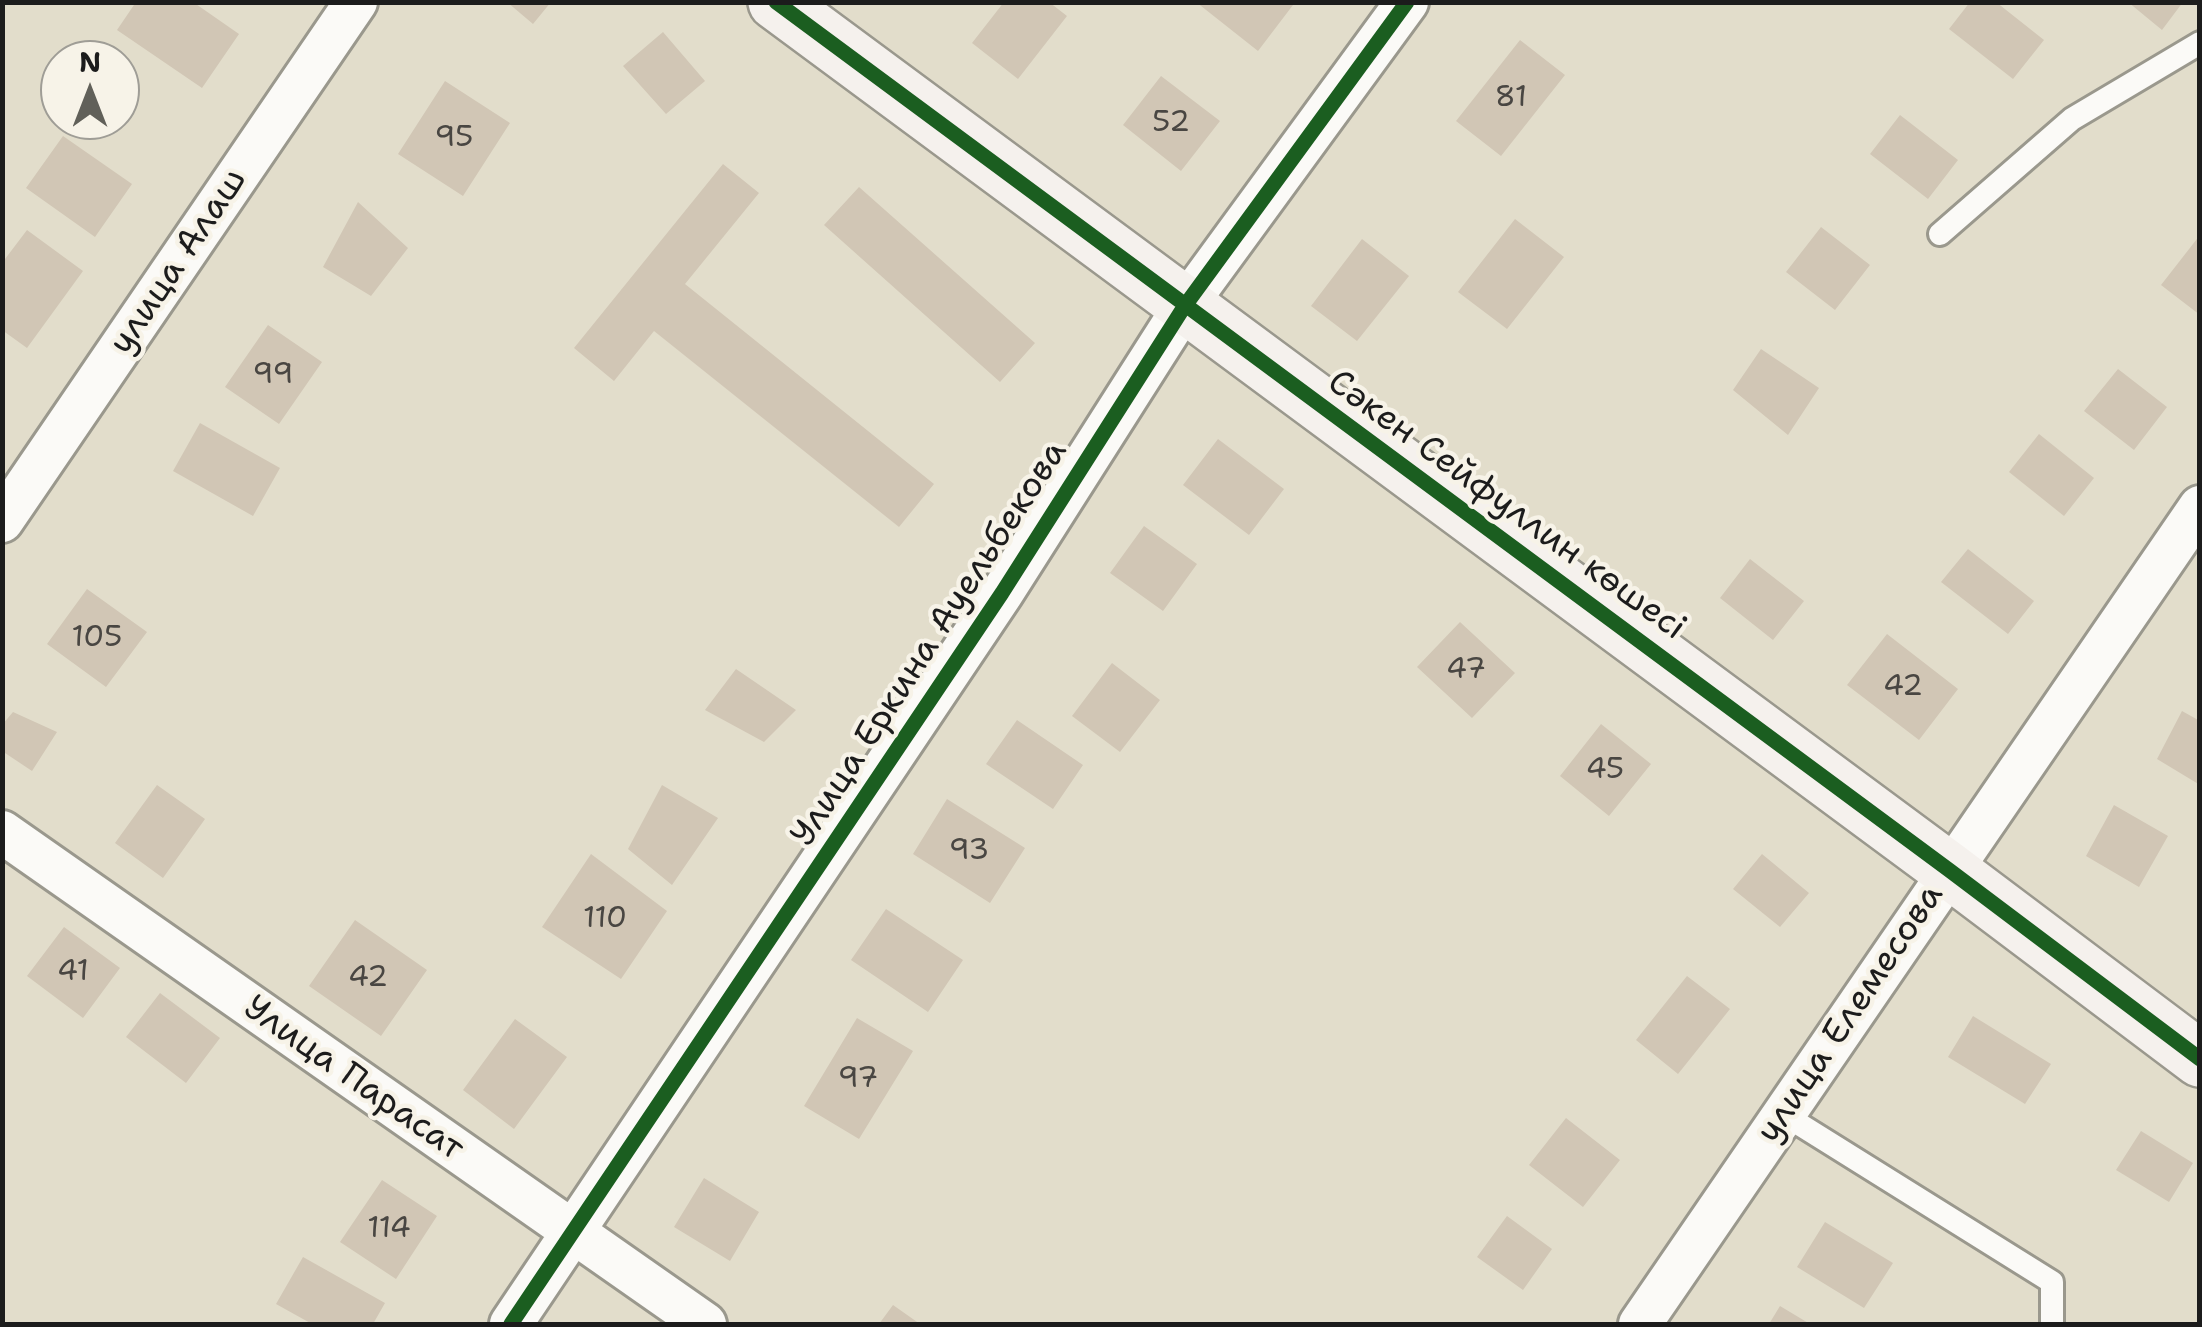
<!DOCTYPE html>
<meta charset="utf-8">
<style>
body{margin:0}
#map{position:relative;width:2202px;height:1327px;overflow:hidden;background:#e2ddcb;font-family:"Shantell Sans",sans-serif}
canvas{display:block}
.frame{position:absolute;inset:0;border:5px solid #1c1c1c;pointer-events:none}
.north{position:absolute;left:40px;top:40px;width:100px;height:100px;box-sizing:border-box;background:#f7f3e8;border:2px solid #9f9d96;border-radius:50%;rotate:0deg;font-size:28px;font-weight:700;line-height:40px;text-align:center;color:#1c1c1c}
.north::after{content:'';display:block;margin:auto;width:35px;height:45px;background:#616059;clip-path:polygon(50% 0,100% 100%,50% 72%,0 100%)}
</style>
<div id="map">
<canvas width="2202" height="1327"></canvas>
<div class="frame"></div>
<div class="north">N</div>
</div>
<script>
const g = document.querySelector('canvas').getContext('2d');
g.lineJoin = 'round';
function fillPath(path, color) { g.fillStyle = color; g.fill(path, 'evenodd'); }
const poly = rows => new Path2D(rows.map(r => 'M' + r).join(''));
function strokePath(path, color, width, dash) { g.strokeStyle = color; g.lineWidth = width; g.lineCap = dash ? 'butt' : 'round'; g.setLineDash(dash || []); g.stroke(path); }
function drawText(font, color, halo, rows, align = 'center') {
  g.font = font + ' "Shantell Sans",sans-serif'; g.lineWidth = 9; g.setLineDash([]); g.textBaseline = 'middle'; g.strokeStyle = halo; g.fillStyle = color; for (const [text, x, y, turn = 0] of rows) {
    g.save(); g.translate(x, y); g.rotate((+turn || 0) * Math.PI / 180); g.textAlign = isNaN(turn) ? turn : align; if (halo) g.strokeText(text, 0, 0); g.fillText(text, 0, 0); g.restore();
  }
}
fillPath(poly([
 [136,2,193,2,239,34,202,88,117,30],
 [507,2,551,2,533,24],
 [1004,2,1049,2,1067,16,1018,79,972,43],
 [1196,2,1290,2,1293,5,1258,51],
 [1970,2,1996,2,2044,40,2013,79,1949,29],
 [2128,2,2183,2,2162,30],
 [663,32,705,81,666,114,623,66],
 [1520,40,1565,75,1501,156,1456,121],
 [1161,76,1220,121,1181,171,1123,125],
 [445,81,510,123,463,196,398,154],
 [1900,115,1958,160,1928,199,1870,154],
 [63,136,132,184,95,237,26,188],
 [723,164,759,193,685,284,934,484,899,527,654,331,614,381,574,348],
 [859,187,1035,343,1000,382,824,225],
 [358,202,408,248,371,296,323,267],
 [1515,219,1564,257,1507,329,1458,292],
 [1821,227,1870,265,1835,310,1786,272],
 [27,230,83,271,27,348,2,330,2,263],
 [2200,235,2200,315,2161,285],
 [1362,239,1409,276,1357,341,1311,306],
 [268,325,322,362,279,424,225,387],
 [1761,349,1819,388,1788,435,1733,390],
 [2118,369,2167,407,2134,450,2084,411],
 [200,423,280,468,253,516,173,471],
 [2039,434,2094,478,2064,516,2009,472],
 [1218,439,1284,489,1249,535,1183,485],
 [1144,526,1197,564,1163,611,1110,573],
 [1968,549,2034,601,2008,634,1941,582],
 [1750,559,1804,601,1773,640,1720,598],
 [87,589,147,632,106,687,47,644],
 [1460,622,1515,673,1472,718,1417,667],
 [1887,634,1958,689,1919,740,1847,685],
 [1112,663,1160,700,1120,752,1072,716],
 [736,669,796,710,764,742,705,710],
 [2182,711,2200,721,2200,785,2157,759],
 [13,712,57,732,32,771,2,751,2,725],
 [1017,720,1083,765,1053,809,986,764],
 [1601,724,1651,764,1609,816,1560,776],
 [157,785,205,819,163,878,115,843],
 [662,785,718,818,672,885,628,849],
 [947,799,1025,848,990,903,913,854],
 [2114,805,2168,836,2139,887,2086,856],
 [591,854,667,911,621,979,542,927],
 [1762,854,1809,893,1780,927,1733,889],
 [886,909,963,960,928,1012,851,960],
 [355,920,427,970,381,1036,309,986],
 [64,927,120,968,83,1018,27,976],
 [1687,976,1730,1009,1678,1074,1636,1040],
 [160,993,220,1038,186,1083,126,1037],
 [1973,1016,2051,1064,2025,1104,1948,1057],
 [857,1018,913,1051,859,1139,804,1106],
 [515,1019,567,1057,514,1129,463,1090],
 [1566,1118,1620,1160,1583,1207,1529,1165],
 [2141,1131,2193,1163,2169,1202,2116,1170],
 [704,1178,759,1212,730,1261,674,1227],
 [382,1180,437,1216,396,1279,340,1242],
 [1507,1216,1552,1249,1523,1290,1477,1257],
 [1825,1222,1893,1263,1864,1308,1797,1267],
 [303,1257,385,1303,373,1324,312,1324,276,1304],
 [893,1305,920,1324,879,1324],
 [1780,1306,1810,1324,1769,1324]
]), '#d1c6b5');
const lane = poly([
 [1940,234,2072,119,2200,43],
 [1783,1114,2052,1282,2052,1324]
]);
const street = poly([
 [2,521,356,2],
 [2,832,705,1324],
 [511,1324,1002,593,1184,307,1407,2],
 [1640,1324,2200,507]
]);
const secondary = poly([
 [776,2,1949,870,2200,1059]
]);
strokePath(lane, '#9a988d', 28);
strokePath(street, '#9a988d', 48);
strokePath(secondary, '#9a988d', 60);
strokePath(lane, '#fbfaf7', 22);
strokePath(street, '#fbfaf7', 42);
strokePath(secondary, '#f5f1ed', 55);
strokePath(poly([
 [776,2,1949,870,2200,1059],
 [511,1324,1002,593,1184,307,1407,2]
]), '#1b5e20', 15);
drawText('30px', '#494642', null, [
 ["81",1511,98],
 ["52",1171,123],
 ["95",454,138],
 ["99",273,375],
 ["105",97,638],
 ["47",1466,670],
 ["42",1903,687],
 ["45",1605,770],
 ["93",969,851],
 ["110",605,919],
 ["41",73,972],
 ["42",368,978],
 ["97",858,1079],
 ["114",389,1229]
]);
drawText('35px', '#1c1c1c', '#f7f3e8', [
 ["улица Алаш",179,262,-56],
 ["Сәкен Сейфуллин көшесі",1506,506,36],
 ["Улица Еркина Ауельбекова",930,644,-57],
 ["улица Елемесова",1851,1014,-56],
 ["Улица Парасат",353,1079,35]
]);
</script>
